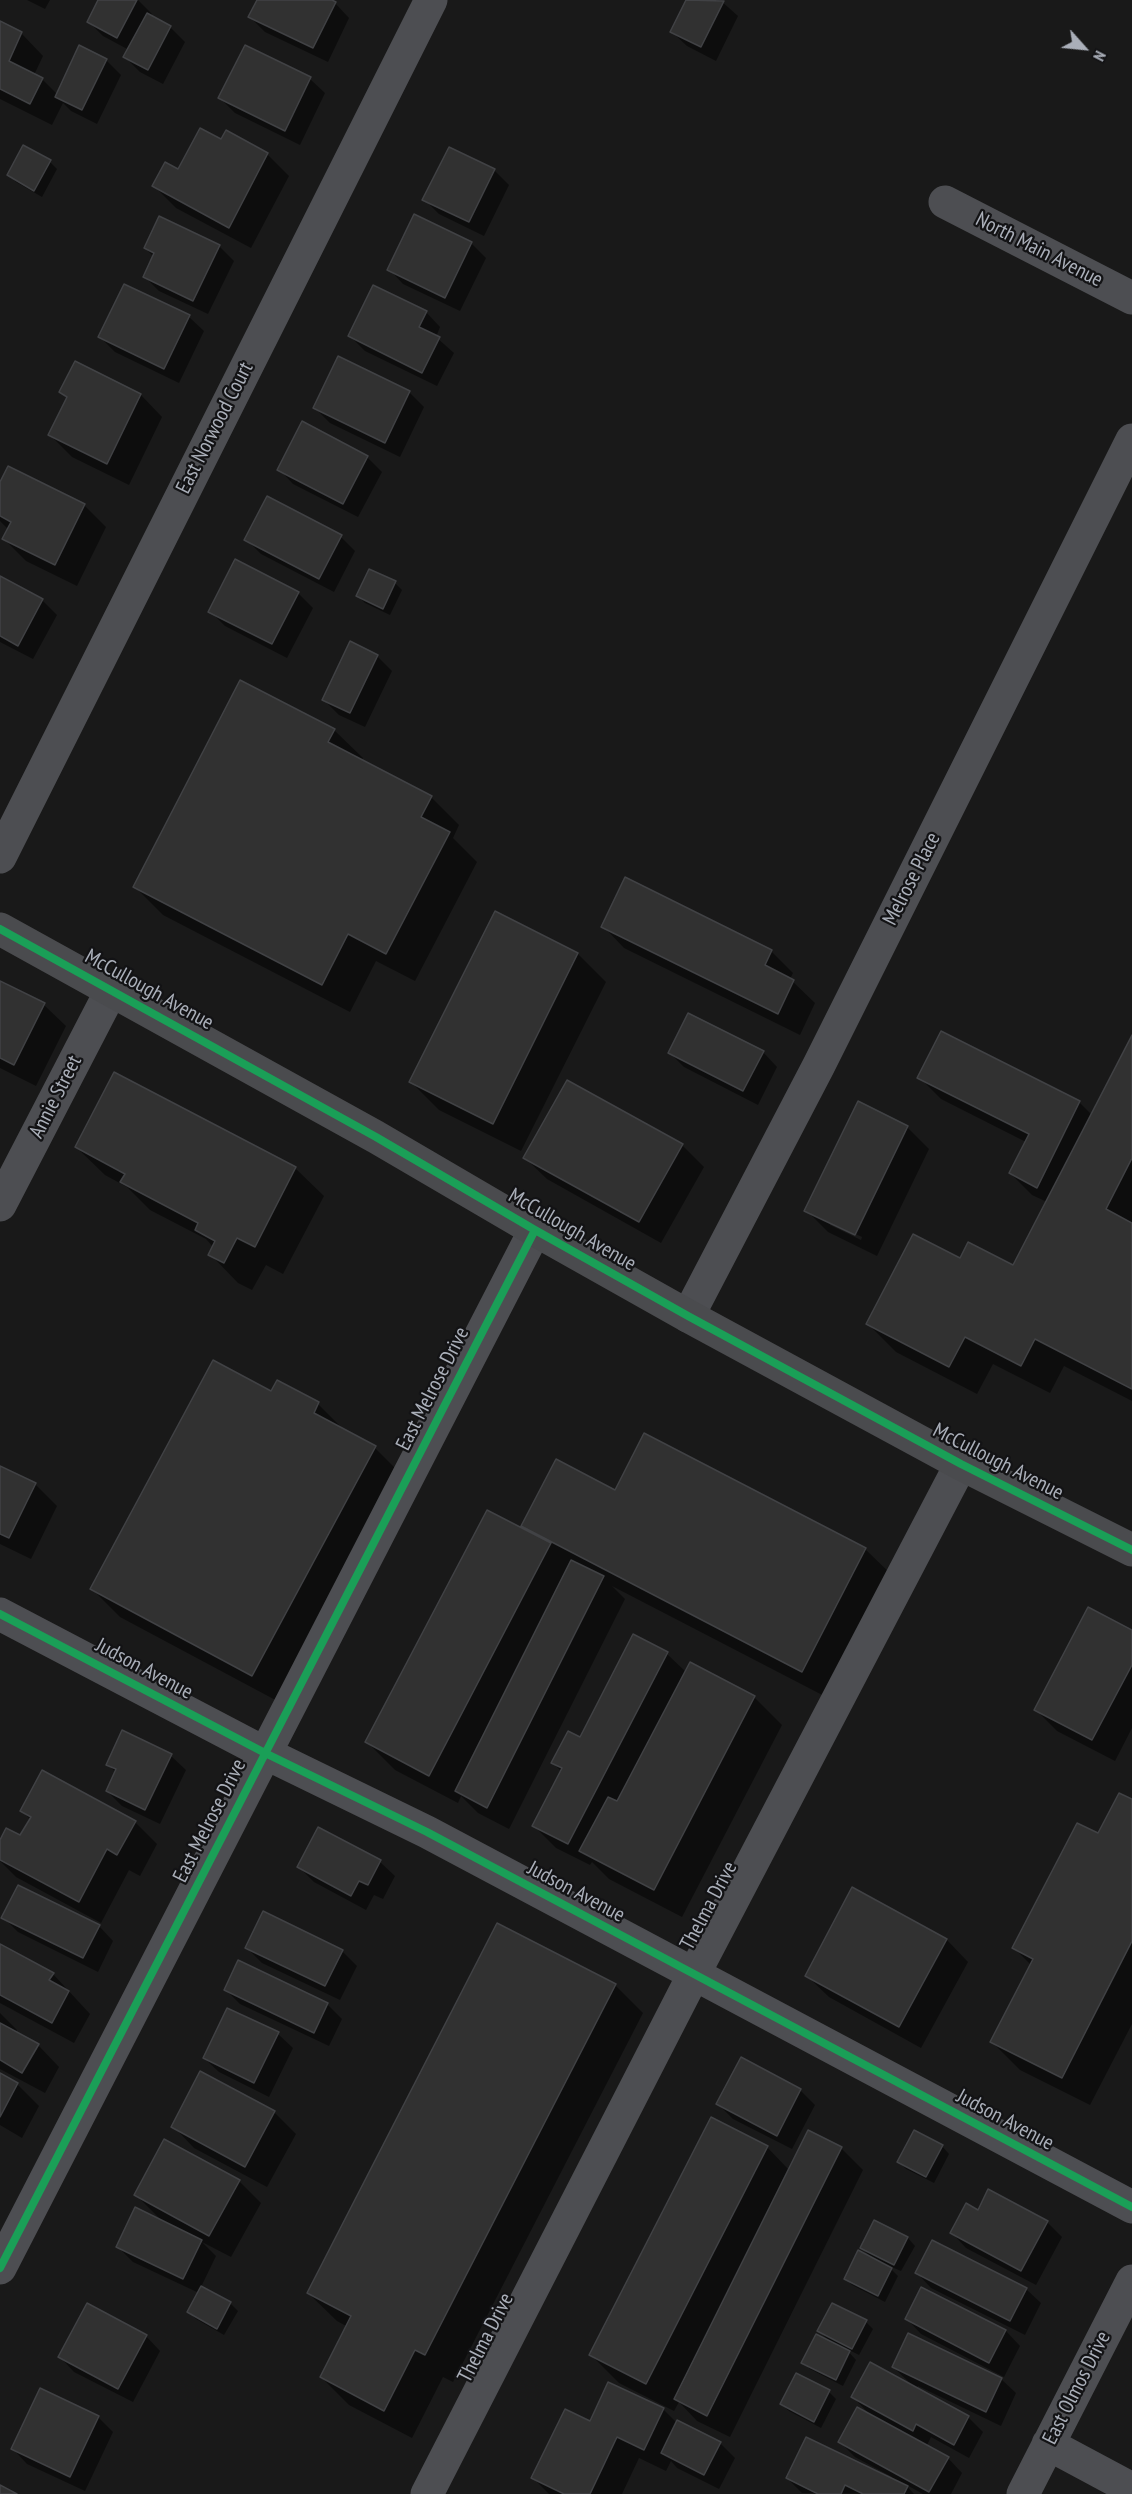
<!DOCTYPE html>
<style>
body{margin:0}
#map{position:relative;width:1132px;height:2494px;overflow:hidden;background:#191919;font-family:"PT Sans Narrow",sans-serif}
canvas{display:block}
.north{position:absolute;left:1054px;top:18px;width:60px;height:60px;-webkit-text-stroke:4px #131315;paint-order:stroke;rotate:117deg;font-size:16px;font-weight:700;line-height:24px;text-align:center;color:#aaafb9}
.north::after{content:'';display:block;margin:auto;width:21px;height:27px;background:#aaafb9;clip-path:polygon(50% 0,100% 100%,50% 72%,0 100%)}
</style>
<div id="map">
<canvas width="1132" height="2494"></canvas>
<div class="north">N</div>
</div>
<script>
const g = document.querySelector('canvas').getContext('2d');
g.lineJoin = 'round';
function fillPath(path, color) { g.fillStyle = color; g.fill(path, 'evenodd'); }
const poly = rows => new Path2D(rows.map(r => 'M' + r).join(''));
function strokePath(path, color, width, dash) { g.strokeStyle = color; g.lineWidth = width; g.lineCap = dash ? 'butt' : 'round'; g.setLineDash(dash || []); g.stroke(path); }
function drawText(font, color, halo, rows, align = 'center') {
  g.font = font + ' "PT Sans Narrow",sans-serif'; g.lineWidth = 4.5; g.setLineDash([]); g.textBaseline = 'middle'; g.strokeStyle = halo; g.fillStyle = color; for (const [text, x, y, turn = 0] of rows) {
    g.save(); g.translate(x, y); g.rotate((+turn || 0) * Math.PI / 180); g.textAlign = isNaN(turn) ? turn : align; if (halo) g.strokeText(text, 0, 0); g.fillText(text, 0, 0); g.restore();
  }
}
fillPath(poly([
 [27,0,50,0,45,9],
 [100,0,138,0,152,14,151,17,170,27,185,42,163,84,140,72,125,57,129,50,103,36,89,22],
 [258,0,329,0,335,3,349,18,328,62,265,32,250,17],
 [688,0,720,0,738,16,716,61,687,46,672,32],
 [0,23,22,34,43,56,34,75,42,79,57,94,106,60,121,75,97,124,71,111,63,103,52,125,0,99],
 [310,79,325,93,300,145,235,113,220,98],
 [226,133,268,155,289,176,251,248,176,208,154,186,222,141],
 [24,147,50,162,57,169,42,197,16,182,9,175],
 [494,170,509,185,484,236,439,214,424,199],
 [471,243,486,258,460,311,403,284,389,269],
 [219,246,234,261,208,314,159,291,145,277,154,257,145,248],
 [426,312,440,327,436,337,454,353,437,386,365,351,350,336],
 [189,317,204,331,179,383,115,352,100,337],
 [75,363,141,395,162,417,129,485,72,457,50,435,68,399,60,392],
 [409,392,424,407,400,457,330,423,315,408],
 [367,457,382,472,358,517,293,484,279,469],
 [0,486,84,505,106,527,77,586,26,561,4,539,9,530,0,521],
 [341,537,355,551,334,592,261,554,246,539],
 [0,578,42,600,57,615,33,659,0,642],
 [395,583,402,590,390,615,365,603,358,596],
 [298,593,313,608,287,658,225,626,210,611],
 [377,656,392,671,365,727,339,715,324,700],
 [241,682,334,730,363,758,361,761,431,797,459,825,453,838,477,862,415,981,376,961,350,1012,163,915,135,887],
 [496,913,578,954,606,982,521,1151,439,1110,411,1082],
 [603,926,771,951,793,973,790,979,815,1003,800,1035,624,948],
 [0,983,44,1005,66,1026,36,1086,0,1068],
 [1132,1038,1132,1401,1064,1366,1050,1393,993,1364,977,1394,896,1352,868,1324,960,1260,1014,1267,1047,1202,1032,1195,1010,1173,1026,1142,941,1099,919,1077,1079,1102,1092,1115],
 [763,1052,777,1067,758,1105,684,1067,670,1053],
 [907,1127,929,1149,877,1256,828,1232,806,1210],
 [830,1222,862,1237,861,1240,830,1225],
 [682,1145,704,1167,661,1243,547,1179,525,1158],
 [76,1147,295,1168,324,1196,283,1274,266,1265,252,1290,238,1283,210,1254,213,1247,206,1239,150,1210,127,1187,105,1175],
 [271,1393,318,1404,347,1433,375,1448,403,1476,281,1703,120,1617,92,1589],
 [645,1435,865,1549,894,1577,830,1699,612,1586,625,1599,509,1829,478,1813,461,1796,458,1803,395,1770,367,1742,521,1529,556,1461,616,1492],
 [0,1467,35,1484,57,1506,31,1559,0,1544],
 [1132,1632,1132,1728,1115,1761,1057,1731,1036,1710],
 [667,1654,686,1672,754,1697,782,1725,682,1917,609,1879,592,1862,590,1865,556,1848,534,1826,562,1772,553,1763,580,1739],
 [171,1756,186,1770,160,1824,122,1806,107,1791,116,1773,108,1764],
 [1132,1801,1132,2024,1090,2105,1020,2070,992,2042,1031,1965,1014,1948,1099,1835],
 [22,1811,135,1822,157,1844,140,1876,129,1870,101,1923,16,1877,0,1861,0,1843,21,1837,31,1820],
 [319,1829,380,1862,395,1876,383,1899,374,1895,366,1910,314,1882,299,1867],
 [853,1889,947,1940,968,1962,921,2048,829,1997,807,1976],
 [3,1917,99,1926,113,1941,98,1972,18,1932],
 [0,1945,53,1974,90,2014,74,2043,0,2003],
 [247,1948,342,1951,357,1966,340,2000,262,1963],
 [615,1985,643,2013,453,2382,443,2377,412,2438,349,2405,321,2377,348,2327,337,2321,308,2293],
 [226,1990,327,2004,342,2019,329,2046,240,2004],
 [0,2013,17,2030,16,2033,38,2045,59,2067,45,2093,0,2069],
 [278,2034,293,2048,269,2097,219,2072,204,2058],
 [742,2059,800,2090,815,2105,792,2149,733,2119,718,2104],
 [0,2075,17,2084,39,2106,22,2138,0,2125],
 [274,2112,296,2134,267,2187,194,2148,173,2126],
 [942,2146,949,2154,934,2183,906,2169,899,2162],
 [767,2147,789,2170,841,2148,863,2170,730,2437,697,2421,679,2402,674,2411,619,2383,591,2355],
 [239,2181,261,2203,231,2257,202,2242,216,2256,201,2287,231,2304,238,2311,224,2335,196,2319,189,2312,199,2293,133,2262,118,2247,162,2221,136,2195],
 [875,2222,908,2238,915,2246,901,2271,887,2265,898,2276,885,2302,852,2285,845,2278,873,2259,862,2248],
 [1047,2222,1062,2237,1036,2285,966,2248,952,2233],
 [917,2273,1026,2289,1041,2303,1025,2335,931,2288],
 [921,2289,1006,2331,1020,2346,1004,2377,921,2334,907,2319],
 [866,2322,873,2329,859,2355,845,2348,856,2360,843,2386,810,2369,803,2362,830,2342,819,2331],
 [146,2336,160,2351,133,2402,74,2372,60,2357],
 [893,2367,1001,2379,1016,2393,1001,2426,918,2386,917,2389,968,2417,983,2432,969,2458,931,2437,926,2447,948,2458,962,2473,951,2494,923,2494,905,2484,914,2494,802,2493,787,2478,891,2480,892,2477,855,2457,840,2442,871,2416,853,2397,911,2384],
 [40,2390,98,2417,113,2432,85,2491,27,2464,13,2449],
 [829,2392,836,2399,821,2428,789,2411,781,2404],
 [663,2409,677,2423,720,2443,735,2458,719,2489,677,2468,671,2461,666,2471,639,2458,622,2494,549,2494,533,2478,590,2423]
]), '#0007');
const building = poly([
 [98,0,137,0,117,38,87,22,98,0],
 [257,0,332,0,336,2,313,48,248,17,257,0],
 [686,0,724,1,701,47,670,32,686,0],
 [147,13,171,26,148,70,123,57,147,13],
 [0,21,22,32,9,61,43,78,30,104,0,89,0,21],
 [79,45,107,59,82,110,55,97,79,45],
 [245,45,311,77,285,131,218,98,245,45],
 [200,128,221,139,226,130,268,153,229,228,152,186,165,162,178,169,200,128],
 [23,145,51,160,34,191,7,175,23,145],
 [449,147,495,169,469,222,422,200,449,147],
 [414,214,472,242,445,298,387,270,414,214],
 [159,216,220,245,193,301,143,277,154,253,144,248,159,216],
 [124,284,190,315,164,369,98,337,124,284],
 [373,285,427,311,419,327,440,337,422,373,348,336,373,285],
 [338,356,410,391,385,443,313,408,338,356],
 [75,361,141,394,107,464,48,435,67,397,59,392,75,361],
 [302,421,368,456,343,504,277,470,302,421],
 [8,466,85,504,55,565,2,539,11,522,0,516,0,482,8,466],
 [267,496,342,535,319,579,244,540,267,496],
 [235,559,299,592,272,644,208,612,235,559],
 [369,569,396,581,383,609,356,596,369,569],
 [0,576,43,599,18,646,0,636,0,576],
 [350,641,378,655,350,713,322,700,350,641],
 [240,680,335,729,328,742,432,796,421,817,450,832,386,954,348,934,322,985,133,887,240,680],
 [625,877,772,950,765,965,794,980,778,1014,601,927,625,877],
 [495,911,578,953,493,1124,409,1082,495,911],
 [0,981,45,1003,14,1065,0,1058,0,981],
 [688,1013,764,1051,743,1091,668,1053,688,1013],
 [941,1031,1080,1101,1037,1188,1009,1173,1029,1134,917,1078,941,1031],
 [1132,1035,1132,1158,1106,1209,1132,1223,1132,1389,1035,1339,1021,1366,965,1337,949,1367,866,1324,913,1234,960,1258,968,1242,1013,1265,1132,1035],
 [114,1072,296,1167,255,1247,237,1238,224,1263,208,1255,215,1241,195,1230,198,1223,120,1182,125,1174,75,1147,114,1072],
 [567,1080,683,1144,639,1222,523,1158,567,1080],
 [858,1101,908,1126,855,1235,804,1211,858,1101],
 [213,1360,271,1391,277,1380,319,1402,314,1413,376,1446,252,1676,90,1589,213,1360],
 [644,1433,866,1548,802,1672,521,1526,556,1459,615,1490,644,1433],
 [0,1466,36,1483,9,1538,0,1534,0,1466],
 [487,1510,551,1543,429,1776,365,1742,487,1510],
 [571,1560,604,1576,487,1808,455,1791,571,1560],
 [1088,1607,1132,1630,1132,1665,1092,1740,1034,1710,1088,1607],
 [633,1634,668,1652,568,1844,532,1826,562,1768,551,1763,568,1731,580,1737,633,1634],
 [690,1662,755,1696,654,1890,579,1851,608,1797,617,1801,690,1662],
 [122,1730,172,1754,145,1810,106,1791,116,1769,106,1765,122,1730],
 [42,1770,136,1821,117,1855,107,1849,79,1902,0,1860,0,1840,6,1828,20,1835,31,1817,20,1811,42,1770],
 [1119,1793,1132,1799,1132,1941,1062,2078,990,2042,1033,1959,1012,1948,1077,1823,1098,1833,1119,1793],
 [318,1827,381,1860,368,1885,359,1881,351,1896,297,1867,318,1827],
 [18,1885,100,1925,83,1958,1,1918,18,1885],
 [852,1887,947,1939,899,2027,805,1976,852,1887],
 [263,1911,343,1950,325,1986,245,1948,263,1911],
 [497,1923,616,1984,425,2355,415,2350,384,2411,320,2377,351,2316,307,2293,497,1923],
 [0,1944,54,1973,49,1980,69,1991,52,2023,0,1995,0,1944],
 [238,1960,328,2003,314,2033,224,1990,238,1960],
 [227,2008,279,2032,254,2083,203,2058,227,2008],
 [0,2023,39,2044,22,2073,0,2060,0,2023],
 [741,2057,801,2089,777,2136,716,2104,741,2057],
 [200,2071,275,2111,245,2167,171,2127,200,2071],
 [0,2073,18,2083,0,2117,0,2073],
 [711,2117,768,2146,646,2384,589,2355,711,2117],
 [808,2130,842,2147,707,2416,674,2399,808,2130],
 [914,2130,943,2145,926,2177,897,2162,914,2130],
 [164,2139,240,2180,209,2236,134,2195,164,2139],
 [988,2189,1048,2221,1021,2271,950,2233,966,2203,978,2210,988,2189],
 [135,2207,202,2240,183,2279,116,2247,135,2207],
 [874,2220,908,2237,894,2265,860,2248,874,2220],
 [932,2240,1027,2288,1010,2321,915,2273,932,2240],
 [858,2250,892,2268,878,2296,844,2279,858,2250],
 [201,2286,231,2302,217,2329,187,2312,201,2286],
 [921,2287,1006,2330,989,2363,905,2319,921,2287],
 [87,2303,147,2335,118,2389,58,2357,87,2303],
 [832,2303,867,2320,852,2349,817,2331,832,2303],
 [908,2333,1002,2378,986,2412,892,2367,908,2333],
 [816,2334,850,2351,836,2380,801,2363,816,2334],
 [870,2362,969,2416,954,2445,916,2424,913,2431,851,2397,870,2362],
 [796,2373,830,2390,814,2422,780,2404,796,2373],
 [608,2382,664,2408,644,2450,617,2437,590,2494,564,2494,531,2478,565,2409,590,2421,608,2382],
 [40,2388,99,2416,70,2477,11,2449,40,2388],
 [857,2407,949,2457,929,2492,838,2442,857,2407],
 [677,2420,721,2442,704,2475,661,2453,677,2420],
 [806,2437,908,2486,904,2494,863,2494,845,2485,841,2494,818,2494,786,2478,806,2437],
 [0,2485,17,2494,0,2494,0,2485]
]);
fillPath(building, '#313131');
strokePath(building, '#414245', 1.5);
strokePath(poly([
 [945,202,1132,298],
 [0,857,431,0],
 [0,1205,112,989],
 [688,1316,818,1067,1132,440],
 [0,1614,265,1753,427,1832,1132,2207],
 [0,2268,535,1230],
 [1048,2444,1132,2489],
 [427,2494,693,1976,961,1464],
 [1023,2494,1132,2281]
]), '#4d4e52', 33);
strokePath(poly([
 [0,929,376,1137,535,1230,688,1316,961,1464,1132,1550]
]), '#4a4b4e', 33);
strokePath(poly([
 [0,929,376,1137,535,1230,688,1316,961,1464,1132,1550],
 [0,1614,265,1753,427,1832,1132,2207],
 [0,2268,535,1230]
]), '#1a9f57', 8);
drawText('21px', '#aaafb9', '#131315', [
 ["North Main Avenue",1039,250,27],
 ["East Norwood Court",215,428,-63],
 ["Melrose Place",912,879,-63],
 ["McCullough Avenue",149,990,29],
 ["Annie Street",56,1097,-63],
 ["McCullough Avenue",572,1230,30],
 ["East Melrose Drive",433,1389,-63],
 ["McCullough Avenue",998,1462,27],
 ["Judson Avenue",144,1669,28],
 ["East Melrose Drive",210,1821,-63],
 ["Judson Avenue",576,1892,28],
 ["Thelma Drive",709,1906,-62],
 ["Judson Avenue",1005,2120,28],
 ["Thelma Drive",486,2338,-63],
 ["East Olmos Drive",1077,2388,-63]
]);
</script>
